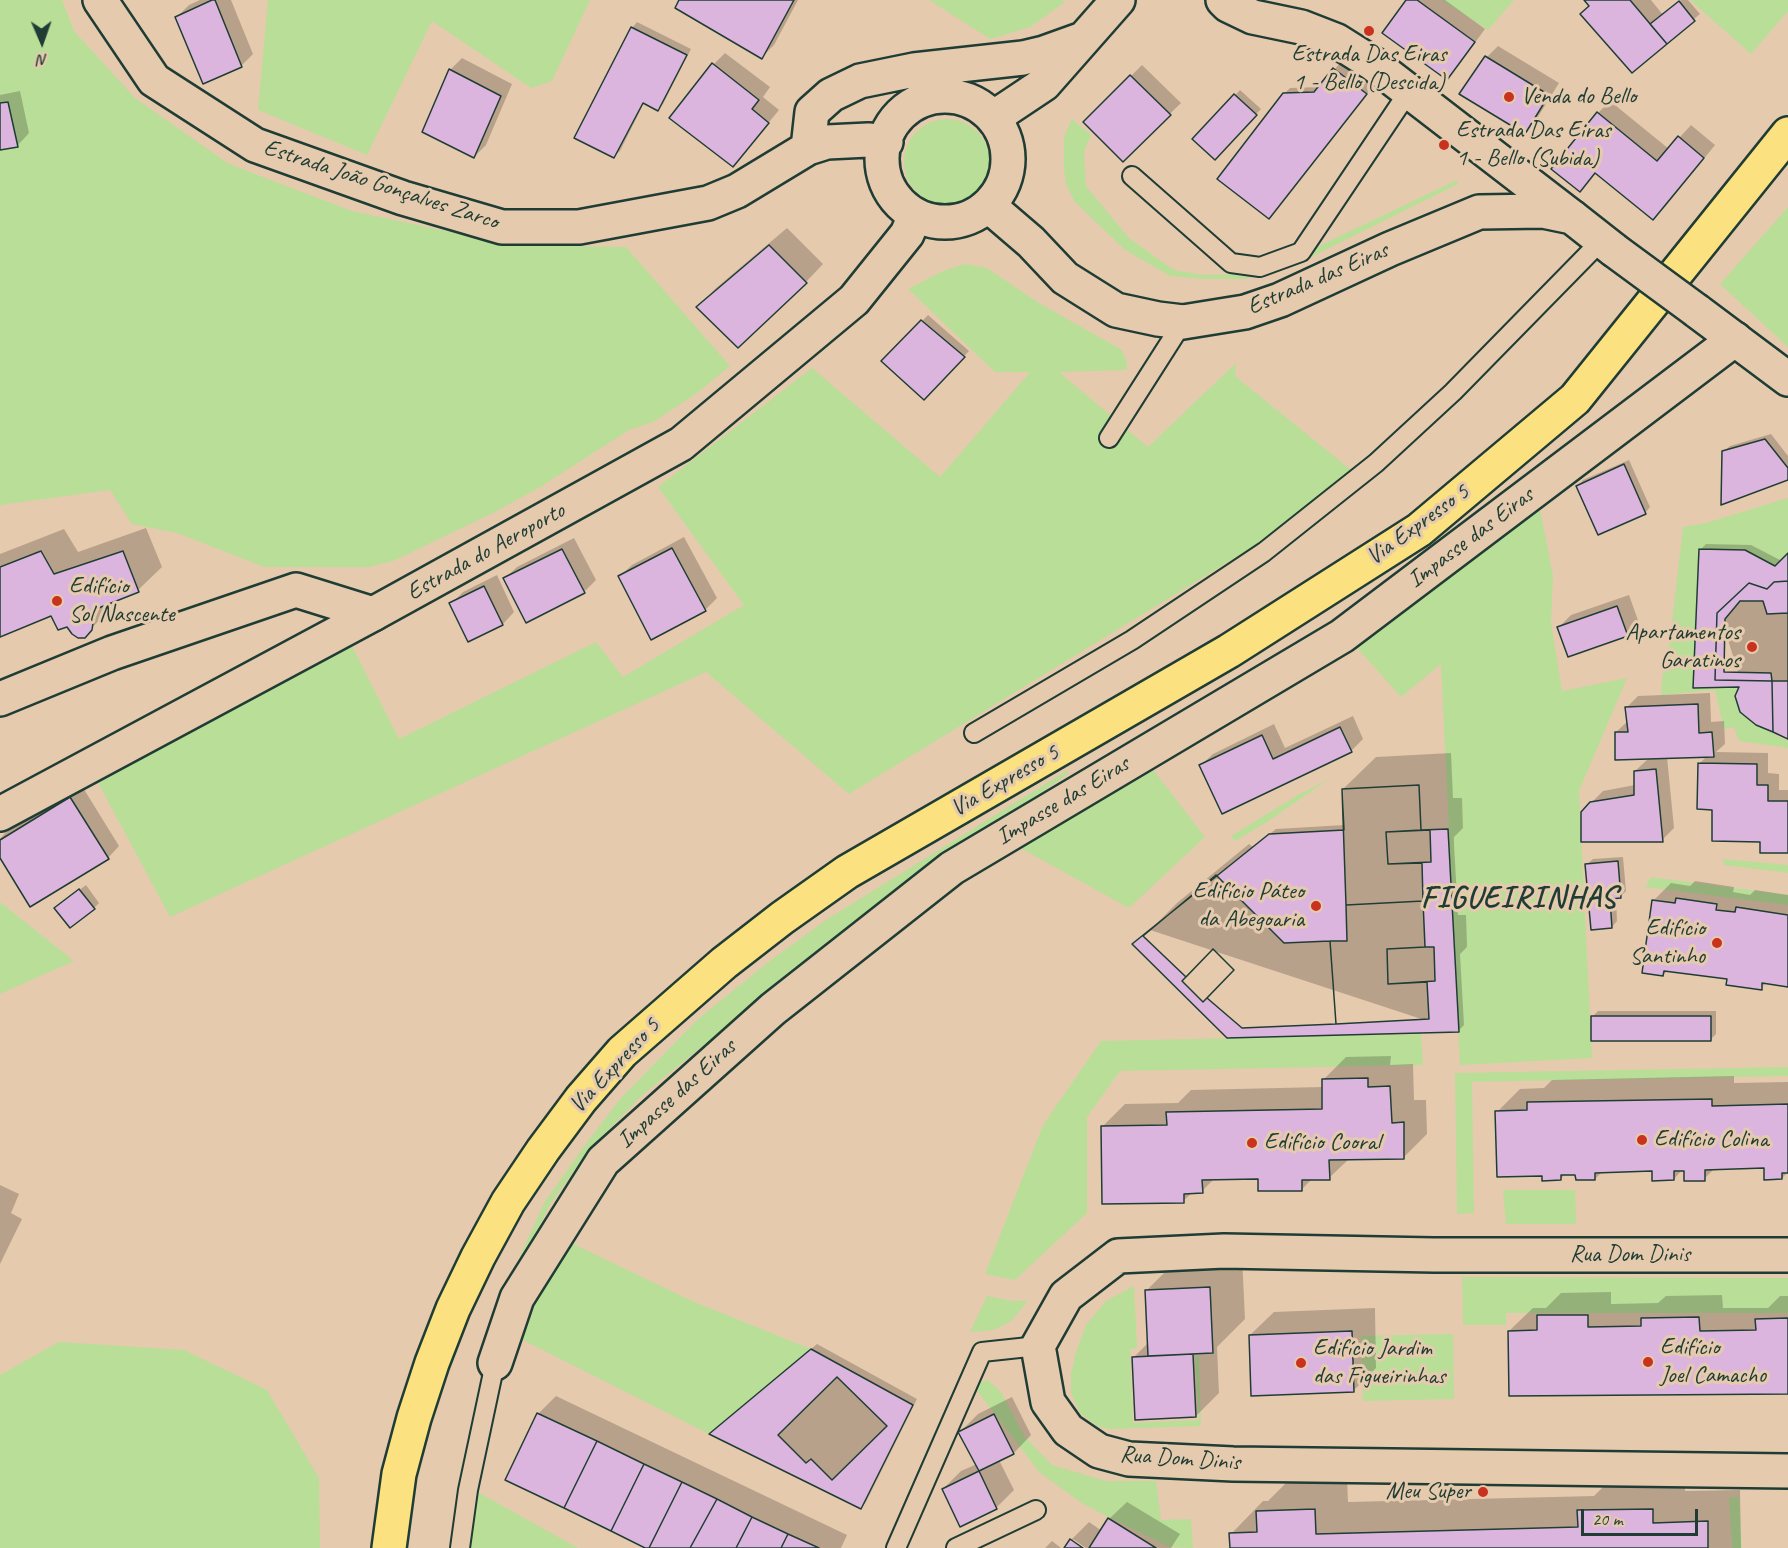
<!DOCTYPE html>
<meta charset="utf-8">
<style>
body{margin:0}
#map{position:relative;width:1788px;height:1548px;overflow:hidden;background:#e6caad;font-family:Caveat,sans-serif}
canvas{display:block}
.north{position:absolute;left:12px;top:12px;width:60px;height:60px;-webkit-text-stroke:4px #e6caad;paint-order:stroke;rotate:178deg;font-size:16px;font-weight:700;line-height:24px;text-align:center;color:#1f3d34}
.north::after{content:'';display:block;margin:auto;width:21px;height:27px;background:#1f3d34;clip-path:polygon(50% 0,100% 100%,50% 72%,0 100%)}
.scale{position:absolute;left:1581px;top:1509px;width:117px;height:27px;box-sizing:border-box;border:3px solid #1f3d34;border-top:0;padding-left:8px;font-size:18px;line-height:21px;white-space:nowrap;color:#1f3d34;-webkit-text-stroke:4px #e6caad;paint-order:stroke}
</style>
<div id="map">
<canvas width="1788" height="1548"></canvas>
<div class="north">N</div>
<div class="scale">20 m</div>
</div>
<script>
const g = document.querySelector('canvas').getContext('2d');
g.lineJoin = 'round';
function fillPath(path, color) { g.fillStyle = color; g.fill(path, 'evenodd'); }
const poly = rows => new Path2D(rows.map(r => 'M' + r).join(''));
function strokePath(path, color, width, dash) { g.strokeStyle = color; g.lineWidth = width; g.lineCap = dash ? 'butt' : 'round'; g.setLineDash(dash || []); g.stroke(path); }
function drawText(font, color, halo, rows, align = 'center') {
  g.font = font + ' Caveat,sans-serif'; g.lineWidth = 6; g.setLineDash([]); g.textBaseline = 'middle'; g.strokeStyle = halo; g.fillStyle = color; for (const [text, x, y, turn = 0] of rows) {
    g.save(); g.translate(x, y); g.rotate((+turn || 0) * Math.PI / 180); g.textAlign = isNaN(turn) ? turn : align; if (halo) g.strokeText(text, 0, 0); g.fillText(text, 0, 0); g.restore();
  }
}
fillPath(poly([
 [0,0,62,0,74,31,135,98,229,164,352,211,511,245,626,247,730,366,697,393,655,421,629,430,540,487,495,512,393,561,368,567,264,567,177,533,132,524,110,490,0,505],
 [268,0,590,0,552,81,531,88,432,21,367,155,258,110],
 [929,0,1062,0,1065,2,1030,27,990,39],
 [1442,0,1514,0,1488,30],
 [1690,0,1788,0,1788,11,1751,54],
 '904 162a43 43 0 1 1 86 0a43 43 0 1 1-86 0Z',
 [1072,119,1091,135,1084,152,1086,186,1129,238,1174,270,1204,275,1244,274,1296,257,1457,180,1458,184,1299,263,1245,279,1204,279,1170,276,1125,250,1075,202,1067,187,1064,170,1064,137],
 [1788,207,1788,347,1720,284],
 [965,264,987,268,1039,303,1122,350,1127,363,1127,370,1059,372,1148,447,1236,363,1235,376,1351,470,1259,543,849,794,706,672,170,917,94,775,351,644,399,739,596,642,623,677,744,605,658,487,812,368,940,477,1030,372,995,372,908,289,943,271],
 [1788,498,1788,552,1775,566,1745,550,1732,549,1699,550,1693,687,1739,687,1756,725,1788,741,1788,748,1739,741,1734,727,1724,729,1715,690,1661,695,1662,680,1670,639,1683,527,1706,523],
 [1540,509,1553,576,1551,623,1562,691,1627,678,1579,791,1592,1058,1460,1065,1441,664,1401,697,1352,642],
 [1147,762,1205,837,1129,908,1015,845],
 [1066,771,1069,772,1067,775,992,826,890,901,720,1032,641,1096,587,1153,549,1206,522,1263,513,1276,517,1263,544,1203,582,1149,620,1099,698,1019,771,960,826,920],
 [1329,779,1264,824,1235,841,1231,836,1298,795],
 [1723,859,1788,865,1788,873,1724,865],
 [1651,877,1788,895,1788,905,1645,887],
 [0,902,74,961,0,994],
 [1421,1034,1423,1065,1120,1071,1087,1117,1087,1213,1015,1280,985,1274,1043,1125,1101,1041],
 [1788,1067,1788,1076,1472,1082,1474,1213,1457,1214,1455,1073],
 [1503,1190,1575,1190,1576,1224,1506,1224],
 [565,1240,692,1301,811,1349,709,1434,517,1337],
 [1462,1277,1788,1278,1788,1313,1506,1313,1506,1325,1463,1325],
 [1134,1286,1137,1348,1130,1349,1133,1423,1199,1420,1195,1356,1199,1356,1201,1426,1111,1429,1097,1426,1080,1413,1071,1393,1071,1374,1076,1352,1086,1325,1106,1301],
 [987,1296,1013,1301,1028,1301,1011,1321,994,1330,970,1332],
 [1453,1334,1454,1399,1363,1401,1361,1336],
 [59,1342,184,1350,267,1390,319,1478,320,1548,0,1548,0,1375],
 [988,1380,1001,1392,1025,1437,1052,1465,1106,1481,1156,1481,1161,1520,1191,1519,1193,1548,1169,1547,1083,1504,1039,1472,972,1384],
 [470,1488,483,1495,578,1548,467,1548],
 [1729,1497,1739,1497,1742,1548,1732,1548]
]), '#b9de98');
fillPath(poly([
 [200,0,231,0,253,54,241,66,177,17,189,5],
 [680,0,798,0,774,45,762,57],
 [1408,0,1445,0,1485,29,1458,66,1447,78],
 [1586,0,1651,0,1663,15,1681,0,1688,0,1700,14,1632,71],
 [637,22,691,49,663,104,658,109,644,103,620,151,614,156,632,28],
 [1498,46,1559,83,1536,120,1525,132,1487,57],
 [725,53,770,87,763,97,779,110,744,153,714,64],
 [462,58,512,84,486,145,474,157,424,132,451,69],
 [1340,63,1372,87,1274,211,1284,94,1290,88,1320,87],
 [1142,65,1181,103,1123,160,1085,122],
 [1240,90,1261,109,1215,158,1194,139],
 [20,91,29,133,18,145,0,149,0,95],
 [1610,101,1669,149,1691,125,1715,145,1665,207,1653,218,1597,172,1579,190,1598,113],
 [787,228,823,264,806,282,698,307,715,289],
 [928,315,969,351,924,398,884,361],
 [1771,434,1788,456,1788,478,1724,451,1730,446],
 [1629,460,1650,507,1645,513,1578,486,1583,480],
 [146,528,162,567,138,590,115,599,114,605,84,636,51,614,0,636,0,554,64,529,78,552],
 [684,537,717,598,705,610,652,638,620,576,632,565],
 [574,538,596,580,584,592,505,578,517,567],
 [1706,544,1751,545,1782,561,1788,555,1788,737,1742,685,1700,550],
 [497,575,514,612,503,624,469,640,451,604,463,592],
 [1629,595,1639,623,1627,635,1559,627,1571,615],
 [1710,693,1711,722,1724,721,1725,744,1716,752,1768,753,1768,773,1779,774,1779,790,1788,790,1788,851,1762,840,1713,808,1699,764,1707,756,1667,757,1674,828,1662,840,1591,803,1603,791,1635,785,1635,771,1649,758,1616,732,1628,721,1627,707,1638,696],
 [1353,716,1363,739,1351,751,1223,812,1201,765,1213,754,1274,724,1285,748],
 [1451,753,1453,798,1462,798,1463,828,1454,837,1454,845,1458,915,1466,915,1467,947,1460,954,1464,1025,1458,1031,1150,930,1177,903,1249,844,1253,847,1276,829,1344,825,1343,789,1376,757],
 [82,786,119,846,108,858,0,855,0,839,5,833],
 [1623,857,1626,891,1620,897,1616,897,1617,921,1612,927,1587,864,1593,859],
 [1695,881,1734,887,1733,892,1750,895,1755,890,1788,895,1788,985,1767,982,1761,988,1728,978,1668,970,1663,975,1653,901,1671,883,1690,886],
 [86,885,99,903,94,908,62,903],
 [1598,1011,1716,1011,1716,1034,1711,1039,1592,1017],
 [1391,1056,1390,1065,1413,1064,1414,1100,1426,1100,1427,1134,1404,1157,1350,1158,1329,1178,1312,1179,1302,1189,1259,1177,1215,1178,1202,1191,1193,1192,1183,1201,1102,1127,1125,1104,1178,1103,1191,1090,1323,1087,1323,1080,1346,1057],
 [1734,1076,1734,1083,1788,1082,1788,1172,1782,1178,1765,1167,1715,1168,1704,1179,1685,1169,1683,1169,1674,1179,1653,1170,1603,1171,1595,1179,1577,1173,1566,1174,1560,1179,1544,1174,1497,1112,1520,1089,1544,1088,1552,1080],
 [0,1185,19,1194,11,1213,22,1219,0,1264],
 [1242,1256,1245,1319,1217,1347,1219,1393,1196,1416,1134,1357,1148,1343,1146,1291,1179,1258],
 [1611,1292,1611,1304,1658,1303,1666,1296,1722,1295,1723,1308,1768,1308,1780,1296,1788,1296,1788,1392,1509,1331,1533,1308,1546,1308,1561,1293],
 [1375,1308,1376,1368,1353,1391,1250,1335,1274,1312],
 [817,1344,917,1399,866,1502,861,1508,717,1428],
 [556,1396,847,1535,841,1548,648,1548,507,1479,539,1413],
 [1012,1397,1031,1435,1014,1453,999,1460,1014,1490,996,1508,943,1489,961,1471,977,1464,960,1432,978,1414],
 [1347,1477,1348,1502,1594,1496,1611,1479,1685,1477,1685,1491,1740,1490,1741,1548,1231,1548,1231,1534,1263,1501,1268,1501,1290,1479],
 [1127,1502,1180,1534,1171,1548,1086,1548,1073,1539,1073,1543,1081,1548,1066,1548,1071,1540,1089,1522,1102,1531,1109,1519],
 [1052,1541,1061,1548,1045,1548]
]), '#0003');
const building = poly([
 [212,0,215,0,242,67,203,84,175,17,212,0],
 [679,0,794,0,762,59,675,8,679,0],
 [1406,0,1417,0,1475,42,1447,80,1382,33,1406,0],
 [1584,0,1630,0,1667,44,1632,73,1580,14,1589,6,1584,0],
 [1679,1,1695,21,1667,44,1650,24,1679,1],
 [631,27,687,55,658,111,643,103,614,158,574,138,631,27],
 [1485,56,1549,95,1525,134,1459,94,1485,56],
 [712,63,759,100,752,109,769,123,733,167,669,118,712,63],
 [1333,68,1367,94,1269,219,1217,179,1283,93,1314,92,1333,68],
 [449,69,501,96,474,158,422,132,449,69],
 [1130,75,1171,115,1123,162,1083,122,1130,75],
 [1234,94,1257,115,1215,160,1192,139,1234,94],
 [8,102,18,147,0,150,0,103,8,102],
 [1597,112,1657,161,1678,136,1704,158,1653,220,1595,173,1580,192,1551,169,1597,112],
 [769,245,807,283,738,348,696,307,769,245],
 [921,320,965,357,924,400,881,361,921,320],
 [1765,439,1788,468,1788,480,1721,505,1722,451,1765,439],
 [1624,464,1646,514,1598,535,1576,486,1624,464],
 [672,548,706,611,651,640,618,576,672,548],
 [562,549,585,593,526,623,503,578,562,549],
 [1699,549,1745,550,1775,566,1788,553,1788,581,1774,582,1767,589,1749,583,1717,613,1715,680,1772,681,1773,732,1756,725,1740,712,1735,696,1739,687,1693,688,1699,549],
 [41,551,54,574,123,551,139,592,91,611,93,623,92,630,85,638,78,638,72,634,67,627,58,630,51,616,0,637,0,567,41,551],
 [1788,581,1788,739,1773,732,1772,681,1715,680,1717,613,1749,583,1767,589,1774,582,1788,581],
 [484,586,503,625,468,642,449,603,484,586],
 [1740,601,1763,601,1767,614,1788,613,1788,681,1772,681,1771,673,1724,672,1725,619,1740,601],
 [1617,606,1628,636,1568,657,1557,627,1617,606],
 [1698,704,1699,733,1712,732,1714,757,1615,760,1615,732,1628,732,1625,707,1698,704],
 [1340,727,1352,752,1222,814,1199,765,1262,735,1273,759,1340,727],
 [1698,763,1757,764,1757,785,1768,785,1768,801,1788,801,1788,853,1760,853,1760,842,1712,841,1712,810,1697,809,1698,763],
 [1656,769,1663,842,1581,842,1581,812,1590,802,1634,795,1634,771,1656,769],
 [1419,785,1421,830,1448,829,1459,1032,1227,1038,1132,944,1269,834,1344,830,1342,789,1419,785],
 [1419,785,1421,830,1386,832,1388,864,1422,863,1423,901,1346,905,1342,789,1419,785],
 [70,797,109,859,30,907,0,858,0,840,70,797],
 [1430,830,1431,862,1388,864,1386,832,1430,830],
 [1618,861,1621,898,1610,899,1612,928,1591,930,1585,864,1618,861],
 [1216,875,1284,943,1330,941,1336,1024,1242,1028,1207,998,1234,970,1213,949,1186,977,1143,936,1216,875],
 [79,889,95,909,70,928,54,908,79,889],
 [1676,898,1717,904,1716,910,1735,912,1736,907,1788,915,1788,987,1762,983,1762,990,1726,985,1727,979,1664,971,1663,976,1642,973,1652,900,1675,903,1676,898],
 [1423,901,1425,947,1387,949,1388,984,1427,982,1429,1019,1336,1024,1330,941,1347,941,1346,905,1423,901],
 [1425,947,1434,947,1435,981,1388,984,1387,949,1425,947],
 [1213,949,1234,970,1203,1002,1182,981,1213,949],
 [1591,1016,1711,1016,1711,1041,1591,1041,1591,1016],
 [1368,1078,1368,1087,1390,1086,1392,1123,1404,1122,1404,1159,1329,1160,1330,1180,1302,1180,1302,1191,1258,1191,1258,1179,1202,1180,1203,1193,1184,1194,1184,1203,1102,1204,1101,1126,1167,1125,1166,1112,1322,1109,1322,1079,1368,1078],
 [1712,1099,1712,1106,1788,1104,1788,1173,1782,1173,1782,1179,1764,1180,1764,1168,1705,1170,1705,1181,1684,1181,1684,1171,1674,1171,1674,1180,1652,1181,1652,1171,1595,1173,1595,1180,1576,1180,1575,1175,1561,1175,1561,1180,1542,1181,1542,1176,1497,1177,1495,1111,1527,1110,1527,1102,1712,1099],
 [1210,1287,1213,1353,1148,1356,1145,1290,1210,1287],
 [1537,1315,1588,1315,1588,1327,1641,1326,1641,1318,1699,1317,1700,1331,1756,1330,1755,1319,1788,1318,1788,1394,1509,1396,1508,1331,1537,1330,1537,1315],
 [1352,1331,1354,1392,1251,1396,1249,1335,1352,1331],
 [811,1349,913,1405,861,1509,709,1434,811,1349],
 [1193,1354,1196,1417,1135,1420,1132,1357,1193,1354],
 [837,1377,887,1426,832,1480,811,1459,806,1463,778,1435,837,1377],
 [537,1413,597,1441,564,1508,505,1480,537,1413],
 [994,1414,1014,1454,979,1471,958,1432,994,1414],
 [597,1441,644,1464,611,1531,564,1508,597,1441],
 [644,1464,682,1482,649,1548,645,1548,611,1531,644,1464],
 [979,1471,997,1509,960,1527,942,1489,979,1471],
 [682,1482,717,1499,690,1548,649,1548,682,1482],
 [717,1499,752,1517,736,1548,690,1548,717,1499],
 [1315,1509,1316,1534,1578,1527,1577,1510,1653,1509,1653,1523,1708,1521,1708,1548,1230,1548,1229,1533,1257,1532,1256,1511,1315,1509],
 [752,1517,788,1534,781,1548,736,1548,752,1517],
 [1108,1518,1156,1548,1089,1548,1108,1518],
 [788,1534,819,1548,781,1548,788,1534],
 [1070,1539,1083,1548,1064,1548,1070,1539]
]);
fillPath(building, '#dcb5de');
strokePath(building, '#1f3d34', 1.5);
const lane = poly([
 [1132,176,1231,263,1260,267,1301,252,1409,91],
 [1109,438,1183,322],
 [974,733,1132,640,1264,552,1376,463,1453,392,1602,240],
 [460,1548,468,1490,495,1363],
 [896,1548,982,1352,1038,1346],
 [956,1548,1036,1510]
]);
const street = poly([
 [1223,0,1228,5,1253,17,1301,27,1337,41,1372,63,1572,217],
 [0,699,112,653,296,590,373,614],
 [1788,1255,1434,1255,1224,1251,1118,1256,1066,1296,1038,1346,1048,1402,1068,1430,1099,1451,1129,1459,1233,1464,1788,1471],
 [495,1363,517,1298,603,1161,773,1009,952,868,1342,636,1735,339]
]);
const secondary = poly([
 [100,0,154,80,255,145,403,198,502,227,579,227,708,203,737,191,808,148,827,142,868,140,886,142],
 '882 159a63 63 0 1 1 126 0a63 63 0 1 1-126 0Z',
 [993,118,1044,84,1118,0],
 [808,148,812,112,831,95,860,81,914,70,1023,58,1044,53,1083,39],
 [989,206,1031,242,1065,278,1116,310,1158,319,1183,322,1245,312,1280,300,1390,249,1479,212,1543,211,1572,217,1614,250],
 [1697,311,1788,379],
 [0,814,373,614,681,444,854,300,907,234,915,216]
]);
const primary = poly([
 [389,1548,399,1474,414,1418,432,1363,453,1309,478,1257,508,1202,543,1150,581,1099,622,1052,724,963,782,918,847,872,1229,651,1419,530,1575,399,1788,134]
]);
strokePath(lane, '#1f3d34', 22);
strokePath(street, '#1f3d34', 38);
strokePath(secondary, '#1f3d34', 38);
strokePath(primary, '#1f3d34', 38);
strokePath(lane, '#e6caad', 18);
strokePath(street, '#e6caad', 33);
strokePath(secondary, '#e6caad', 33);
strokePath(primary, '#fbe180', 33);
const secondaryBridge = poly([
 [1614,250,1697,311]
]);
strokePath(secondaryBridge, '#1f3d34', 38, []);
strokePath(secondaryBridge, '#e6caad', 33);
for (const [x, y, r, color] of [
 [1369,31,6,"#c8321e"],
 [1509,97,6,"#c8321e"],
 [1444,145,6,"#c8321e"],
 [57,601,6,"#c8321e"],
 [1752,647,6,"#c8321e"],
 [1316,906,6,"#c8321e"],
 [1717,943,6,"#c8321e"],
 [1642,1140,6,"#c8321e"],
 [1252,1143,6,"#c8321e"],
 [1648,1362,6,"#c8321e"],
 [1301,1363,6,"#c8321e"],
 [1483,1492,6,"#c8321e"]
]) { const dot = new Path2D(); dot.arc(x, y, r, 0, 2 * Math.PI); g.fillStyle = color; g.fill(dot); strokePath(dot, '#e6caad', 2); }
drawText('24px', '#1f3d34', '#e6caad', [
 ["Estrada Das Eiras",1369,55,"center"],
 ["1 - Bello (Descida)",1369,83,"center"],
 ["Venda do Bello",1521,97],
 ["Estrada Das Eiras",1456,131],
 ["1 - Bello (Subida)",1456,159],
 ["Edifício",69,587],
 ["Sol Nascente",69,615],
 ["Apartamentos",1740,633,"right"],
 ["Garatinos",1740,661,"right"],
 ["Edifício Páteo",1304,892,"right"],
 ["da Abegoaria",1304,920,"right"],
 ["Edifício",1705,929,"right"],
 ["Santinho",1705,957,"right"],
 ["Edifício Colina",1654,1140],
 ["Edifício Cooral",1264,1143],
 ["Edifício",1660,1348],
 ["Joel Camacho",1660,1376],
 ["Edifício Jardim",1313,1349],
 ["das Figueirinhas",1313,1377],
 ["Meu Super",1471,1492,"right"]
], 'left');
drawText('24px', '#1f3d34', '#e6caad', [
 ["Estrada João Gonçalves Zarco",381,185,18],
 ["Estrada das Eiras",1318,279,-23],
 ["Via Expresso 5",1418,525,-36],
 ["Impasse das Eiras",1471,538,-37],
 ["Estrada do Aeroporto",486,552,-29],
 ["Via Expresso 5",1005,781,-30],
 ["Impasse das Eiras",1063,801,-31],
 ["Via Expresso 5",615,1066,-47],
 ["Impasse das Eiras",677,1094,-42],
 ["Rua Dom Dinis",1630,1255],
 ["Rua Dom Dinis",1180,1459,4]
]);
g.letterSpacing = '1.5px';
drawText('bold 30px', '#1f3d34', '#e6caad', [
 ["FIGUEIRINHAS",1519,899]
]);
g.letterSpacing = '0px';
</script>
